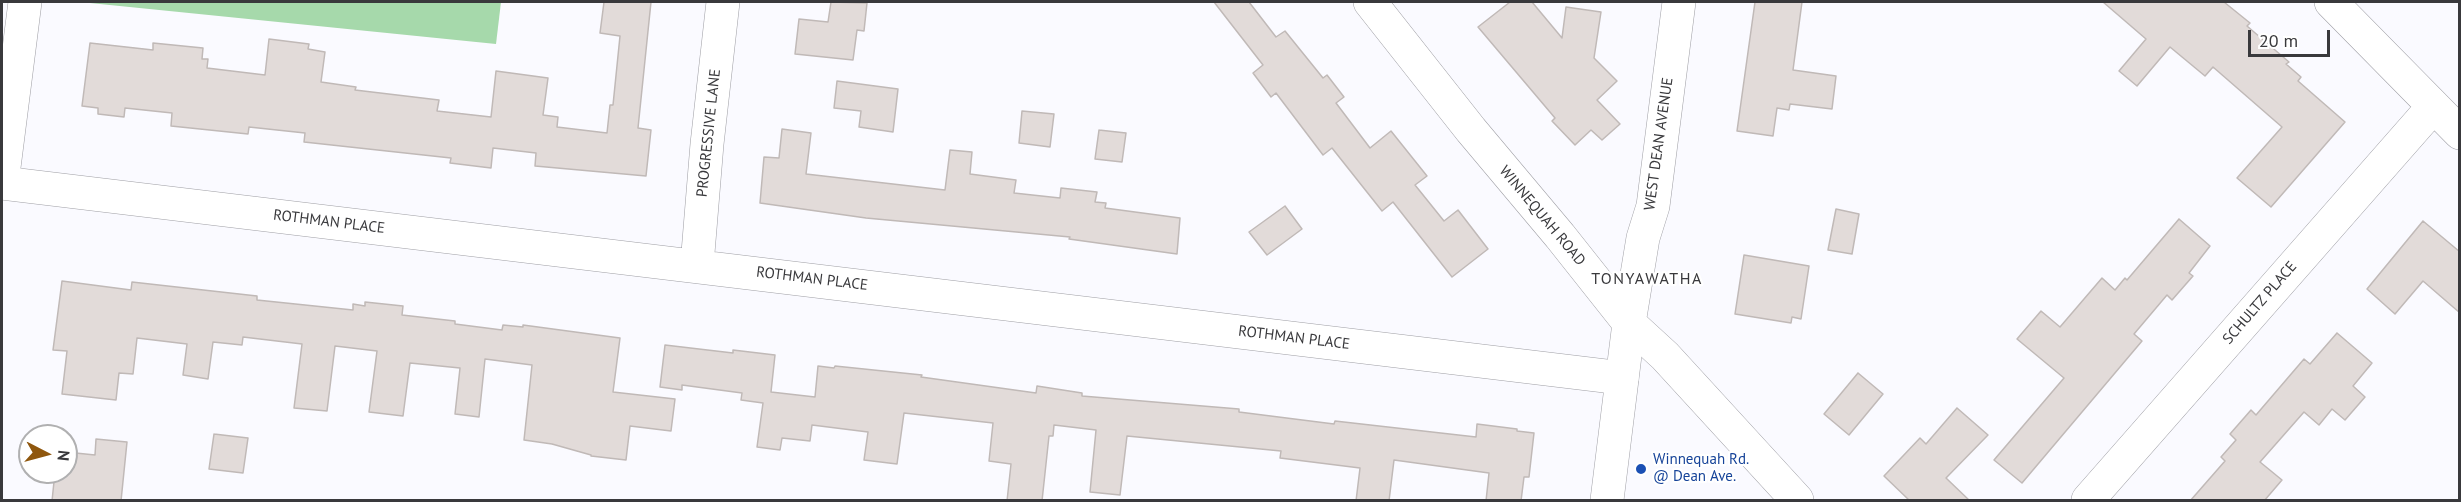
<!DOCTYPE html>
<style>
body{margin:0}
#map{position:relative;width:2461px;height:502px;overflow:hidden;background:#fafaff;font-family:"PT Sans",sans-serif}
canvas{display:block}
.frame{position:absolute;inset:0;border:3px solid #39393c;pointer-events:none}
.north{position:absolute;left:18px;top:424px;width:60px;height:60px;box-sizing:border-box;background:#fff;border:2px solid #b0b0b1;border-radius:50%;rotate:96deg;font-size:16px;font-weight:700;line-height:24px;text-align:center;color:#39393c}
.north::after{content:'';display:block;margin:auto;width:21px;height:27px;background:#8f570e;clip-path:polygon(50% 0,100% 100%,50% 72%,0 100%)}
.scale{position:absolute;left:2248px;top:30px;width:82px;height:27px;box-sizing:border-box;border:3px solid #39393c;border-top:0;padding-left:8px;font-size:18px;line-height:21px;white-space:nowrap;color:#39393c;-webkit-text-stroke:4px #fff;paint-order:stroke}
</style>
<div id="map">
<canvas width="2461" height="502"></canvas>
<div class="frame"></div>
<div class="north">N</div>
<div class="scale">20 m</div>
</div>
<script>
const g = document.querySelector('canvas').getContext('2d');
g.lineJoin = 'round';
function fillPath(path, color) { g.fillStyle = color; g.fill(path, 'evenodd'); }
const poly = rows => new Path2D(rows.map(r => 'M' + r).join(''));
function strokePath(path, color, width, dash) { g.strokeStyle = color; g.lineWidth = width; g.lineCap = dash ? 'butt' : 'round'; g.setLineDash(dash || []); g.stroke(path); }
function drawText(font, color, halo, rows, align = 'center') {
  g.font = font + ' "PT Sans",sans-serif'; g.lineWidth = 4.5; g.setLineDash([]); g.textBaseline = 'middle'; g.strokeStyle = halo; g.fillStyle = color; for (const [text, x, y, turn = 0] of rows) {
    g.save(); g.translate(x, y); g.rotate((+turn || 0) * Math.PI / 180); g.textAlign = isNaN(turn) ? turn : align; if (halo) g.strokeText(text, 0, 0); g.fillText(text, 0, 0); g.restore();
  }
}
fillPath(poly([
 [80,2,501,2,496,44]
]), '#a6d9ab');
const building = poly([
 [604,2,651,2,638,128,651,130,646,176,535,166,536,153,493,148,491,168,450,163,451,158,304,142,305,133,249,127,248,134,171,126,172,113,125,108,124,117,98,114,98,108,82,106,90,43,153,50,153,43,203,48,202,59,208,59,207,68,265,75,269,39,309,44,308,49,325,52,321,82,356,87,355,90,439,100,437,111,491,117,496,71,548,78,543,115,558,117,557,127,607,133,610,105,613,105,620,36,600,33,604,2],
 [831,2,867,3,864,31,857,30,853,60,795,54,799,19,828,22,831,2],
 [1214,2,1249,2,1276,37,1285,31,1323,78,1327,75,1344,97,1336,103,1370,148,1391,131,1427,176,1415,185,1444,221,1458,210,1488,249,1452,277,1393,202,1382,211,1332,148,1323,155,1276,93,1271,97,1253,73,1263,65,1214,2],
 [1510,2,1532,2,1562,38,1566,7,1601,12,1594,58,1617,81,1597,100,1620,124,1602,140,1591,130,1575,145,1552,121,1555,118,1478,27,1510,2],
 [1755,2,1802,2,1793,70,1836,76,1832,109,1790,104,1789,110,1777,108,1773,136,1737,131,1755,2],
 [2103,2,2224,2,2250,23,2247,26,2289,62,2286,64,2301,77,2298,81,2345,122,2271,207,2237,178,2282,127,2213,67,2205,76,2170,47,2137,86,2119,71,2146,39,2103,2],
 [837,81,898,89,893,132,859,127,861,111,834,108,837,81],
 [1022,111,1054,114,1050,147,1019,143,1022,111],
 [782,129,811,133,806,174,945,190,950,150,972,152,970,174,1016,180,1014,193,1060,198,1061,188,1097,192,1095,202,1106,203,1105,208,1180,218,1177,254,1069,239,1070,237,866,218,760,203,764,157,779,158,782,129],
 [1099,130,1126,133,1122,162,1095,159,1099,130],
 [1285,206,1302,229,1267,255,1249,232,1285,206],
 [1836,209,1859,214,1852,254,1828,250,1836,209],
 [2179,219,2210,246,2189,273,2193,276,2172,300,2167,295,2134,334,2142,341,2022,483,1994,460,2064,378,2017,339,2041,311,2060,327,2102,278,2115,290,2125,278,2127,280,2179,219],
 [2423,221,2460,252,2460,313,2423,281,2395,314,2367,289,2423,221],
 [1744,255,1809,266,1801,319,1792,317,1791,323,1735,314,1744,255],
 [62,281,131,290,132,282,257,296,257,300,353,310,353,304,365,306,365,302,403,306,402,315,455,321,455,324,502,330,503,325,523,327,523,325,620,338,613,392,675,399,671,431,630,426,626,460,591,456,591,455,552,444,524,440,532,365,485,359,479,417,455,414,460,368,410,363,403,416,369,412,377,351,335,346,327,411,294,408,302,344,243,337,242,345,213,342,208,379,183,375,187,344,137,338,133,374,119,373,116,400,62,394,67,351,53,350,62,281],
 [2337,333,2372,363,2353,386,2365,397,2345,420,2332,409,2319,425,2304,412,2260,462,2282,480,2264,501,2190,501,2225,461,2221,457,2236,440,2230,434,2251,410,2256,415,2304,359,2310,364,2337,333],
 [665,345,733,353,733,350,775,355,771,392,815,397,818,366,834,368,835,366,922,375,921,377,1036,393,1037,386,1082,393,1082,396,1239,409,1239,412,1334,424,1335,421,1476,437,1477,424,1517,429,1517,431,1534,433,1529,477,1524,477,1521,501,1486,501,1489,473,1394,460,1389,501,1356,501,1360,468,1280,458,1281,451,1127,436,1120,495,1090,492,1096,430,1054,425,1053,436,1049,436,1042,501,1007,501,1011,464,989,461,993,423,904,413,897,464,864,460,868,432,812,425,810,441,782,438,780,450,757,447,763,403,741,400,742,393,682,385,682,390,660,387,665,345],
 [1858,373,1883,394,1849,435,1824,414,1858,373],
 [1957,408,1988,435,1946,478,1970,501,1910,501,1884,476,1920,438,1926,444,1957,408],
 [214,434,248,438,243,473,209,469,214,434],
 [96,439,127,442,121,501,52,501,55,472,66,472,66,452,95,455,96,439]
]);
fillPath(building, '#e2dbd9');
strokePath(building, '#c0b9b7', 1.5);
const minor = poly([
 [1679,2,1653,206,1643,238,1629,323,1665,356,1797,500],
 [2331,2,2460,133],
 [2,183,1622,378],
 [2,183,25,2],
 [697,265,707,144,723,2],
 [2088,500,2433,107]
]);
const tertiary = poly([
 [1370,2,1471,130,1560,236,1629,323,1607,500]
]);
strokePath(minor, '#9f9fa5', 34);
strokePath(tertiary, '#9f9fa5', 34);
strokePath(minor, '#fff', 33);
strokePath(tertiary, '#fff', 33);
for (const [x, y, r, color] of [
 [1641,469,6,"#1a4fb4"]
]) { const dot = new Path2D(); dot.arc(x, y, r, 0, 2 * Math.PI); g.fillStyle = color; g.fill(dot); strokePath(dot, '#fff', 2); }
drawText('15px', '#39393c', '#fff', [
 ["PROGRESSIVE LANE",709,133,-84],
 ["WEST DEAN AVENUE",1659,144,-82],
 ["WINNEQUAH ROAD",1542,216,50],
 ["ROTHMAN PLACE",329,222,7],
 ["ROTHMAN PLACE",812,279,7],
 ["SCHULTZ PLACE",2260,303,-49],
 ["ROTHMAN PLACE",1294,338,7]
]);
drawText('15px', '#164399', '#fff', [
 ["Winnequah Rd.",1653,460],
 ["@ Dean Ave.",1653,477]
], 'left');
g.letterSpacing = '1.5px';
drawText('16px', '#39393c', '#fff', [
 ["TONYAWATHA",1647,279]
]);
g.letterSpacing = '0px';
</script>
